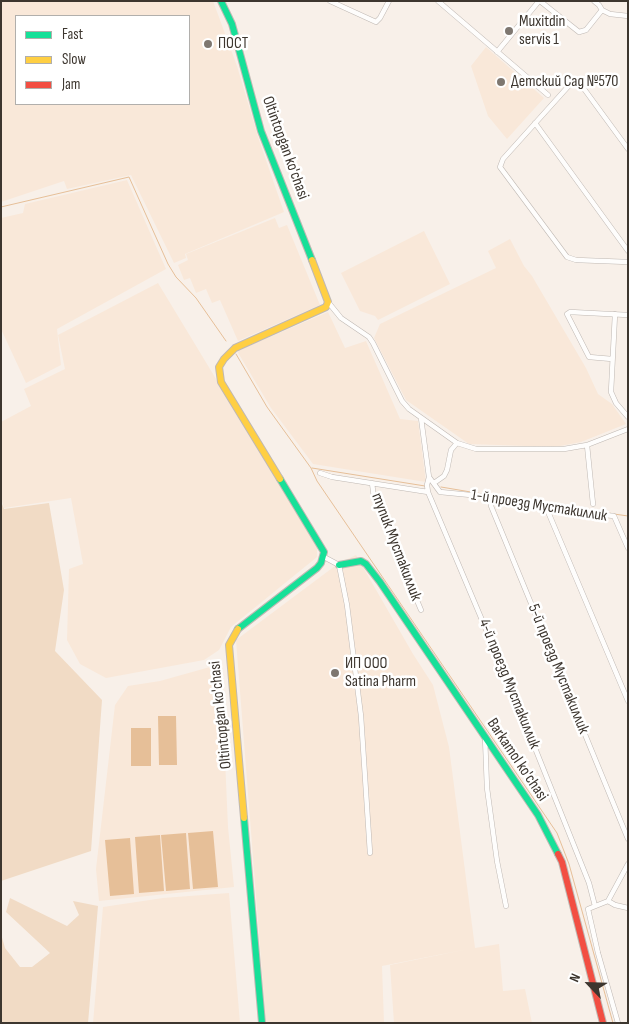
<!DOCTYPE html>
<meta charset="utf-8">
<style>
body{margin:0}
#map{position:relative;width:629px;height:1024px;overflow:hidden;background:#f8f0e9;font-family:"Sofia Sans Condensed",sans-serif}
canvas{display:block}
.frame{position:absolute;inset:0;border:2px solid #3d362f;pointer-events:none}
.legend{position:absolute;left:15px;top:15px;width:175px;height:90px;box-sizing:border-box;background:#fff;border:1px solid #b1afac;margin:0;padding:6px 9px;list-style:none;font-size:15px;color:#3d362f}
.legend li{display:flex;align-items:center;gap:10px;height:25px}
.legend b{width:25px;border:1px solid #b1afac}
.north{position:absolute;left:564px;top:959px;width:50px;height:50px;-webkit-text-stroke:4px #fff;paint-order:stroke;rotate:294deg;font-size:14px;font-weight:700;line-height:20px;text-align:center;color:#3d362f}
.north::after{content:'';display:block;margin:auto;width:18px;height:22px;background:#3d362f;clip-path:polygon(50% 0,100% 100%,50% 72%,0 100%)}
</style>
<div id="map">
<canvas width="629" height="1024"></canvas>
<div class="frame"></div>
<ul class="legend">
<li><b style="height:6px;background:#16e098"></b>Fast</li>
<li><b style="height:6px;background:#ffcf43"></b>Slow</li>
<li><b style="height:6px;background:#f24e42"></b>Jam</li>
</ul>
<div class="north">N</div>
</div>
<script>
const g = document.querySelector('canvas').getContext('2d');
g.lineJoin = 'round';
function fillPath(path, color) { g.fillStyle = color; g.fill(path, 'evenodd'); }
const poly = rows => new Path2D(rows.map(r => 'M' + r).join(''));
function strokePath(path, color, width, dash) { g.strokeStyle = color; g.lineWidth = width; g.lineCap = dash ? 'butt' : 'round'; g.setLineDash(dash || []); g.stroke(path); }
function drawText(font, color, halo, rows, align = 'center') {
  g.font = font + ' "Sofia Sans Condensed",sans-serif'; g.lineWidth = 5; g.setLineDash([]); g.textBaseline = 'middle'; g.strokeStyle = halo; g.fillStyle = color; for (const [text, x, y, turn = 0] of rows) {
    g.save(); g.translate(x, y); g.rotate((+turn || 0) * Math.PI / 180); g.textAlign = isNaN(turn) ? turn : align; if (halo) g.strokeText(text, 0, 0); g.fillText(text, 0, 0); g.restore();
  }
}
fillPath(poly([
 [1,1,213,1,237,66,259,140,284,212,185,254,186,258,174,263,131,175,67,189,64,181,1,202],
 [189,16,189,104,16,104,16,16],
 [486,47,544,98,507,139,488,116,471,66],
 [127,180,166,269,57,329,61,365,26,383,1,329,1,218,23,213,25,204],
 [275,218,279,228,287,225,320,305,238,341,220,300,212,303,206,289,196,293,190,278,184,280,178,265,188,260,186,254],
 [424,231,450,284,378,320,375,316,360,311,341,273],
 [510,239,524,266,532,276,586,368,598,394,612,404,626,424,581,442,555,447,469,444,406,400,374,338,380,324,496,268,488,251],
 [158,283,317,546,317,557,231,627,219,650,204,660,106,678,80,664,67,640,69,569,83,564,71,498,4,508,1,498,1,422,31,406,24,389,65,369,58,335],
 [328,312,345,348,366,341,400,419,418,421,426,482,313,464,271,408,237,351],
 [356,555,413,654,433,685,449,747,475,948,499,944,503,991,525,989,532,1023,394,1023,390,965,468,949,382,966,384,1023,266,1023,236,640,339,563],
 [223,665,222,691,228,827,234,887,99,901,96,869,115,705,128,686,160,681,210,667],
 [229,893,240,1023,93,1023,103,907,163,898]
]), '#f9e8d9');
fillPath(poly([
 [1,501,4,509,49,503,64,590,55,651,102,700,91,851,1,881],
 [10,898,67,926,79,915,73,901,98,906,88,1023,1,1023,1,934,5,948,20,967,32,967,50,953,6,912]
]), '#f1dbc5');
fillPath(poly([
 [158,716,176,716,177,765,159,765],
 [131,728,151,728,151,766,131,766],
 [213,831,218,887,193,889,188,833],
 [186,833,190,889,166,891,161,835],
 [160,835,164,891,139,893,135,837],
 [130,838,134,894,110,896,105,840]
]), '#e6bf98');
strokePath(poly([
 [1,207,129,177,168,264,176,277,196,298,226,341],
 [236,354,267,407,311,468,317,481,557,833,569,864,613,1023],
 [312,468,425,486],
 [441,487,560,507,610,513],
 [614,514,628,516]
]), '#e6bf98', 1);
const street = poly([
 [330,1,376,22,380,18,389,1],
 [438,1,548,95],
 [540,1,579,32,586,30,602,10],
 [594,1,599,5,602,10,610,14,628,16],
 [497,52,539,1],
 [535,123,628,251],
 [628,149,579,82,574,80,503,159,500,167,567,257,576,260,628,262],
 [328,302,341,318,369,337,373,343,402,401,409,409,457,443,476,449,564,449,587,445,628,429],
 [615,314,611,392,616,403,628,417],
 [612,359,589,357,567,314,570,312,628,315],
 [421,418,429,477,427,485,428,492,517,703,589,883,595,906],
 [587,445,593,504],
 [320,473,332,477,428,492],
 [429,477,440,492,491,497,566,511,614,516,628,548],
 [372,483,374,498,421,610],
 [434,483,444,476,447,470,451,450,457,443],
 [491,497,491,506,628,839],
 [546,507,628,701],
 [324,557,339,565,347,605,361,716,370,853],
 [485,737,487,788,497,861,506,906],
 [608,901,615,905,628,908],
 [618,1023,598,953,588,909,608,901,628,864]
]);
const fast = poly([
 [221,1,232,24,261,131,312,260],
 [339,565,361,561,366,564,380,582,538,815,558,854],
 [238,629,317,568,321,563,324,552,280,479],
 [244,818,262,1023]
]);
const slow = poly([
 [280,479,221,382,219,367,224,359,235,348,326,307,328,302,312,260],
 [238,629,229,645,244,818]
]);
const jam = poly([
 [558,854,562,862,603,1023]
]);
strokePath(street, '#bfb8b3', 5.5);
strokePath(fast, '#bfb8b3', 8);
strokePath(slow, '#bfb8b3', 8);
strokePath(jam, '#bfb8b3', 8);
strokePath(street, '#fefdfc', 4.5);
strokePath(fast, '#16e098', 6);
strokePath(slow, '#ffcf43', 6);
strokePath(jam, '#f24e42', 6);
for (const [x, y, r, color] of [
 [509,31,5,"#7e7770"],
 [208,44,5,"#7e7770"],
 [501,82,5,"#7e7770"],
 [335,673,5,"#7e7770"]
]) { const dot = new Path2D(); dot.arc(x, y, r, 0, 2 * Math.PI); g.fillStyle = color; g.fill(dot); strokePath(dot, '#fff', 2); }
drawText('16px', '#3d362f', '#fff', [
 ["Muxitdin",519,22],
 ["servis 1",519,40],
 ["ПОСТ",218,44],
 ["Детский Сад №570",511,82],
 ["ИП ООО",345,664],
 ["Satina Pharm",345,682]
], 'left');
drawText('16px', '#3d362f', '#fff', [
 ["Oltintopgan ko'chasi",285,148,70],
 ["1-й проезд Мустакиллик",539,506,9],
 ["тупик Мустакиллик",396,547,69],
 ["5-й проезд Мустакиллик",558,669,68],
 ["4-й проезд Мустакиллик",509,684,68],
 ["Oltintopgan ko'chasi",221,715,-96],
 ["Barkamol ko'chasi",517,760,56]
]);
</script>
